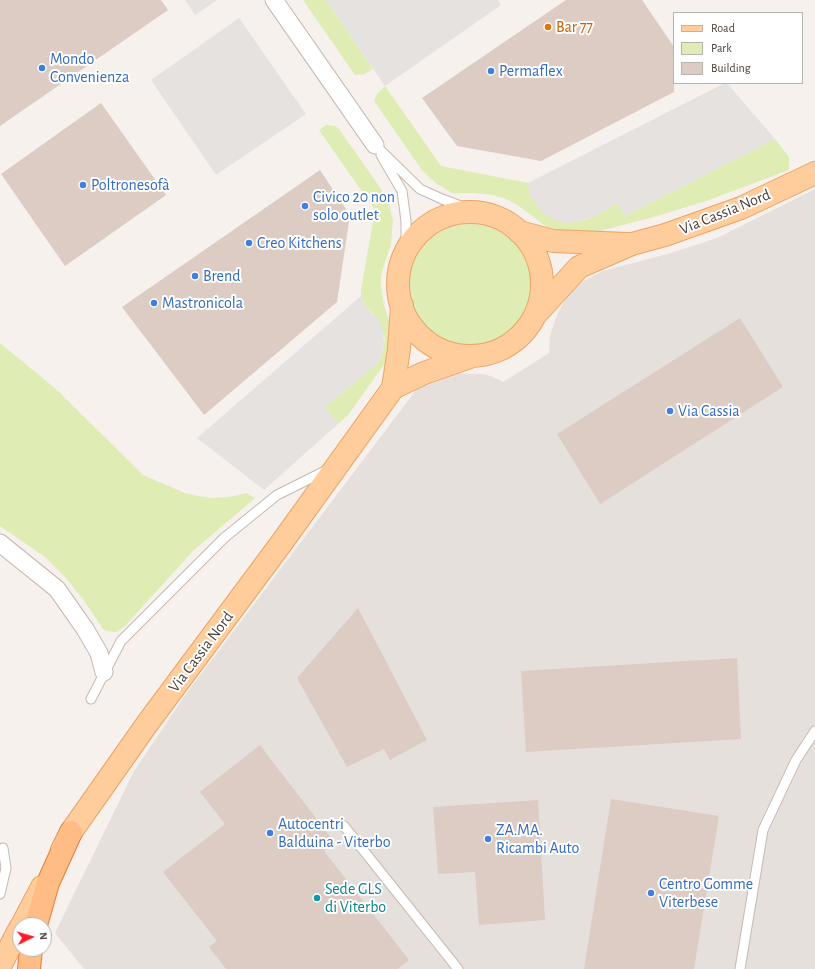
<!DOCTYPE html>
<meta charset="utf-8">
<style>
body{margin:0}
#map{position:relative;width:815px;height:969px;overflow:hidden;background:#f6f1ec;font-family:"Alegreya Sans",sans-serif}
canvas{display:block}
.legend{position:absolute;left:673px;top:12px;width:130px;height:72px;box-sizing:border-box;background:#fff;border:1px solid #b7b3af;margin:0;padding:5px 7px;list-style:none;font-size:12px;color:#4c4038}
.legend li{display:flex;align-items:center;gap:8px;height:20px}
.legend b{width:20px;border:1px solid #b7b3af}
.north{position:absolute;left:12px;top:917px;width:40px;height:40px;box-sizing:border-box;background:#fff;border:1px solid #b7b3af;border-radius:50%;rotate:85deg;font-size:11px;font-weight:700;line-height:16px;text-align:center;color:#4c4038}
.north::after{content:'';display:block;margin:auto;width:14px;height:18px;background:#ff1a2c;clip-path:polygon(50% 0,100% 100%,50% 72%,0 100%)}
</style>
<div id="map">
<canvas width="815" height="969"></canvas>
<ul class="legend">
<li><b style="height:5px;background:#ffcc9c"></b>Road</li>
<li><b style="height:11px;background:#dfecb3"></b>Park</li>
<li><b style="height:11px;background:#dcccc3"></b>Building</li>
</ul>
<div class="north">N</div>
</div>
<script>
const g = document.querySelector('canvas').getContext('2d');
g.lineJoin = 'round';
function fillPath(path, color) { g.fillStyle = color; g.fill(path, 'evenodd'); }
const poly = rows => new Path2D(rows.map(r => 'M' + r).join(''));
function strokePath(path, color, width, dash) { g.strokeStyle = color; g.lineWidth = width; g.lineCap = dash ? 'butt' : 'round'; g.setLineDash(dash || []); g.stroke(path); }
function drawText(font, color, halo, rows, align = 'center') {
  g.font = font + ' "Alegreya Sans",sans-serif'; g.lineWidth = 4; g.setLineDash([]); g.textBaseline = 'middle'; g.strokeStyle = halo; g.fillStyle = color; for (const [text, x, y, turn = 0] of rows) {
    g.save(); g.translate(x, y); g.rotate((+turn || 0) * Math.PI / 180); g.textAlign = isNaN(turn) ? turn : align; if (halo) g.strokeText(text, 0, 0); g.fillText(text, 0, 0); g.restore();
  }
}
fillPath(poly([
 [815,189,815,969,84,969,55,933,134,771,186,694,416,390,424,383,450,373,482,374,491,376,503,382,549,353,550,336,555,320,562,305,570,293,580,283,603,271,671,253,717,238]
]), '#e6e0dd');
fillPath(poly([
 [303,0,326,0,373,69,365,74,355,75],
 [385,86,441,166,528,183,530,194,567,223,585,220,601,213,617,203,625,216,775,139,789,157,789,170,709,200,661,215,585,235,553,232,519,206,506,199,493,195,474,193,452,193,437,184,429,177,422,170,374,101,377,94],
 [326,125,335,126,339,129,381,189,389,205,393,220,391,244,383,268,381,277,381,286,384,305,390,324,389,344,386,362,348,415,338,424,325,407,375,366,381,358,383,351,385,338,373,313,366,307,361,296,361,290,375,210,319,130],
 '409 285a61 61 0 1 1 122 0a61 61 0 1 1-122 0Z',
 [0,343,57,390,143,475,185,493,198,496,212,498,229,497,247,493,255,498,193,551,124,627,116,632,107,631,103,629,83,599,65,577,45,557,0,526]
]), '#dfecb3');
fillPath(poly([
 [185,0,217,0,195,15],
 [326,0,498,0,501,5,385,86],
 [239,18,306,114,216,175,151,80],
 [725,83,727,83,775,139,625,216,617,203,601,213,584,220,567,223,558,221,549,217,542,212,535,203,530,194,528,183],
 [361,296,366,307,379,320,383,331,384,344,381,358,375,366,325,407,338,424,264,490,197,438]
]), '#e5e2e0');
fillPath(poly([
 [0,0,161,0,168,10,0,126],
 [566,0,642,0,674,47,674,92,541,161,457,146,422,98],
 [101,103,166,195,65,266,1,174],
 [320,170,350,215,337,302,204,415,122,307],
 [740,318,783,387,600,504,557,434],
 [358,608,427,740,390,760,384,749,347,767,297,678],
 [737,658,741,739,526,752,521,671],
 [260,745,335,843,324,851,409,960,398,969,226,969,209,947,217,941,163,872,225,824,200,792],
 [611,799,719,816,694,969,584,969],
 [538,800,545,920,479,925,475,872,438,874,433,807]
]), '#dcccc3');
const service = poly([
 [375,145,420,189,442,199,479,213],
 [381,155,402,191,406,221,406,240,403,260],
 [91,699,121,641,224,538,277,495,327,470],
 [344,826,458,969],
 [0,894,6,868,3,848],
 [740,969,763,830,796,760,815,731]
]);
const minor = poly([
 [274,0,375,145],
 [0,543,57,589,85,629,99,653,104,672]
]);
const primary = poly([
 '398 284a72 72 0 1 1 144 0a72 72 0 1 1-144 0Z',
 [519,232,553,241,627,244],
 [537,313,579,267,632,244,665,235,741,208,815,173],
 [393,388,424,373,470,357],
 [62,850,71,832,147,724,280,545,393,388,399,349,402,305],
 [22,925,42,887],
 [0,966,20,928]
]);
const trunk = poly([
 [36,925,48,883,71,832],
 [29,969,31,949]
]);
strokePath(service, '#c6b9b0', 11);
strokePath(minor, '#c6b9b0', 19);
strokePath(primary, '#eba465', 24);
strokePath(trunk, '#e67d36', 24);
strokePath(service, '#fff', 9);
strokePath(minor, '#fff', 17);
strokePath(primary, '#ffcc9c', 22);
strokePath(trunk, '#ffbc85', 22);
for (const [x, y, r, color] of [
 [548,27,4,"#e8710a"],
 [42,68,4,"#3f7fe0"],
 [491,71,4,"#3f7fe0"],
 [83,185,4,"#3f7fe0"],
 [305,206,4,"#3f7fe0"],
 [249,243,4,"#3f7fe0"],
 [195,276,4,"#3f7fe0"],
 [154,303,4,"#3f7fe0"],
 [670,411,4,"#3f7fe0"],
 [270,833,4,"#3f7fe0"],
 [488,839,4,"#3f7fe0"],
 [651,893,4,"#3f7fe0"],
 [317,898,4,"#0f9aa8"]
]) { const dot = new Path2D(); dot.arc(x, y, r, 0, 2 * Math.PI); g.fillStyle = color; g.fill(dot); strokePath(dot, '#fff', 1.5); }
drawText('16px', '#c56008', '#fff', [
 ["Bar 77",556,27]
], 'left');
drawText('16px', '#366cbe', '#fff', [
 ["Mondo",50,59],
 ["Convenienza",50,77],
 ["Permaflex",499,71],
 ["Poltronesofà",91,185],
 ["Civico 20 non",313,197],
 ["solo outlet",313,215],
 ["Creo Kitchens",257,243],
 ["Brend",203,276],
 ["Mastronicola",162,303],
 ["Via Cassia",678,411],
 ["Autocentri",278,824],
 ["Balduina - Viterbo",278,842],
 ["ZA.MA.",496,830],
 ["Ricambi Auto",496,848],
 ["Centro Gomme",659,884],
 ["Viterbese",659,902]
], 'left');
drawText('16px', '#4c4038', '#fff', [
 ["Via Cassia Nord",725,212,-22],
 ["Via Cassia Nord",201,652,-53]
]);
drawText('16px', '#0d838f', '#fff', [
 ["Sede GLS",325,889],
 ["di Viterbo",325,907]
], 'left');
</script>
